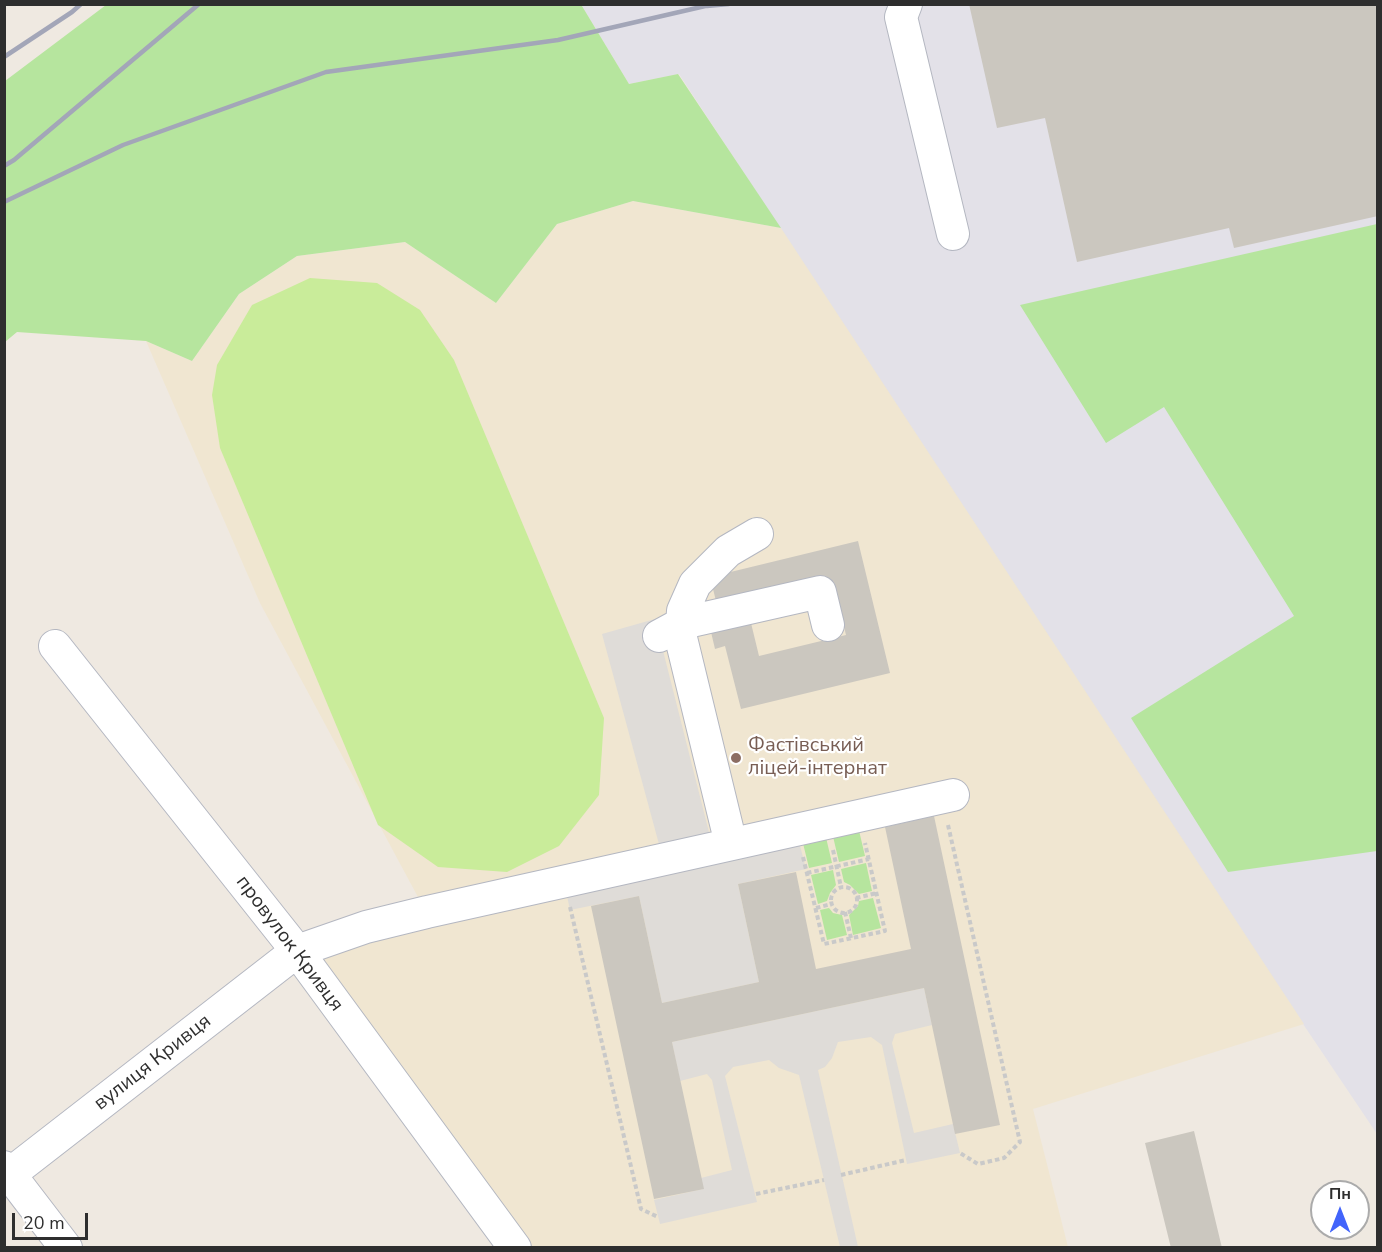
<!DOCTYPE html>
<meta charset="utf-8">
<style>
body{margin:0}
#map{position:relative;width:1382px;height:1252px;overflow:hidden;background:#efe9e1;font-family:"Nunito Sans",sans-serif}
canvas{display:block}
.frame{position:absolute;inset:0;border:6px solid #2e2e2e;pointer-events:none}
.north{position:absolute;left:1310px;top:1180px;width:60px;height:60px;box-sizing:border-box;background:#fff;border:2px solid #ababab;border-radius:50%;rotate:0deg;font-size:16px;font-weight:700;line-height:24px;text-align:center;color:#2e2e2e}
.north::after{content:'';display:block;margin:auto;width:21px;height:27px;background:#4264fb;clip-path:polygon(50% 0,100% 100%,50% 72%,0 100%)}
.scale{position:absolute;left:12px;top:1213px;width:76px;height:27px;box-sizing:border-box;border:3px solid #2e2e2e;border-top:0;padding-left:8px;font-size:18px;line-height:21px;white-space:nowrap;color:#2e2e2e;-webkit-text-stroke:4px #fff;paint-order:stroke}
</style>
<div id="map">
<canvas width="1382" height="1252"></canvas>
<div class="frame"></div>
<div class="north">Пн</div>
<div class="scale">20 m</div>
</div>
<script>
const g = document.querySelector('canvas').getContext('2d');
g.lineJoin = 'round';
function fillPath(path, color) { g.fillStyle = color; g.fill(path, 'evenodd'); }
const poly = rows => new Path2D(rows.map(r => 'M' + r).join(''));
function strokePath(path, color, width, dash) { g.strokeStyle = color; g.lineWidth = width; g.lineCap = dash ? 'butt' : 'round'; g.setLineDash(dash || []); g.stroke(path); }
function drawText(font, color, halo, rows, align = 'center') {
  g.font = font + ' "Nunito Sans",sans-serif'; g.lineWidth = 4.5; g.setLineDash([]); g.textBaseline = 'middle'; g.strokeStyle = halo; g.fillStyle = color; for (const [text, x, y, turn = 0] of rows) {
    g.save(); g.translate(x, y); g.rotate((+turn || 0) * Math.PI / 180); g.textAlign = isNaN(turn) ? turn : align; if (halo) g.strokeText(text, 0, 0); g.fillText(text, 0, 0); g.restore();
  }
}
fillPath(poly([
 [583,4,1377,5,1377,1134,1215,893,679,74,629,84,582,6]
]), '#e3e1e8');
fillPath(poly([
 [633,201,781,228,1304,1024,1033,1109,1068,1247,515,1247,297,951,426,912,260,603,146,341,192,361,239,294,297,256,405,242,496,303,557,224]
]), '#f0e6d1');
fillPath(poly([
 [106,5,583,5,582,6,629,84,678,74,781,228,633,201,557,224,496,303,405,242,297,256,239,294,192,361,146,341,17,332,5,342,5,81],
 [1377,224,1377,851,1228,872,1131,718,1294,616,1164,407,1106,443,1020,305],
 [857,822,865,856,839,862,831,828],
 [824,829,832,863,809,868,801,835],
 [866,863,872,891,859,894,850,885,844,882,841,869],
 [833,870,836,885,830,893,827,901,818,904,811,875],
 [873,898,881,928,853,935,849,915,858,906,859,901],
 [829,908,833,913,842,915,847,935,827,940,820,910]
]), '#b6e59e');
fillPath(poly([
 [310,278,377,283,420,310,454,360,604,718,599,795,559,846,507,872,438,867,378,825,220,448,212,395,217,365,252,305]
]), '#c9ec9a');
fillPath(poly([
 [655,619,713,848,796,830,806,869,738,884,759,982,662,1003,639,896,570,910,564,882,663,859,602,634],
 [924,988,932,1025,895,1034,892,1043,914,1133,953,1124,960,1153,907,1164,882,1045,871,1037,838,1042,832,1058,825,1067,818,1070,858,1247,840,1247,799,1075,779,1068,769,1060,733,1067,725,1076,757,1202,660,1224,654,1200,703,1189,701,1178,732,1170,712,1080,707,1074,680,1081,672,1042]
]), '#dfdcd8');
fillPath(poly([
 [969,4,1378,4,1378,216,1234,248,1229,228,1077,262,1045,118,997,128],
 [858,541,890,673,741,709,725,646,715,649,711,632,751,623,759,656,846,635,833,581,718,609,710,577],
 [934,816,1000,1125,955,1134,924,988,672,1042,704,1189,654,1199,591,906,639,896,662,1003,759,982,738,884,796,872,816,969,911,949,885,827],
 [1194,1131,1222,1248,1171,1248,1145,1143]
]), '#cbc7bf');
const minor = poly([
 [906,4,901,17,953,234],
 [659,636,683,623,820,592,828,625],
 [55,646,297,951,515,1248],
 [731,844,681,638,683,611,695,584,728,551,757,534],
 [4,1167,66,1248],
 [10,1174,297,951,366,927,427,912,953,795]
]);
strokePath(minor, '#b4b7c1', 34);
strokePath(poly([
 [948,825,1020,1142,1004,1158,978,1164,960,1153],
 [833,850,841,887],
 [803,857,824,944,885,931,865,843],
 [807,873,869,859],
 '831 900a13 13 0 1 1 26 0a13 13 0 1 1-26 0Z',
 [856,898,877,893],
 [570,907,641,1209,658,1217],
 [816,908,831,904],
 [845,912,851,938],
 [841,1175,906,1160],
 [756,1194,824,1180]
]), '#c9c9c9', 4, [4.5, 3]);
strokePath(minor, '#fff', 32);
strokePath(poly([
 [707,6,729,4],
 [4,57,72,12,81,4],
 [4,166,14,160,199,4],
 [4,202,123,145,326,72,558,40,714,4]
]), '#a3a6b8', 4.5);
for (const [x, y, r, color] of [
 [736,758,6,"#8d6e63"]
]) { const dot = new Path2D(); dot.arc(x, y, r, 0, 2 * Math.PI); g.fillStyle = color; g.fill(dot); strokePath(dot, '#fff', 2); }
drawText('20px', '#785e54', '#fff', [
 ["Фастівський",748,746],
 ["ліцей-інтернат",748,769]
], 'left');
drawText('20px', '#2e2e2e', '#fff', [
 ["провулок Кривця",289,944,53],
 ["вулиця Кривця",153,1063,-38]
]);
</script>
